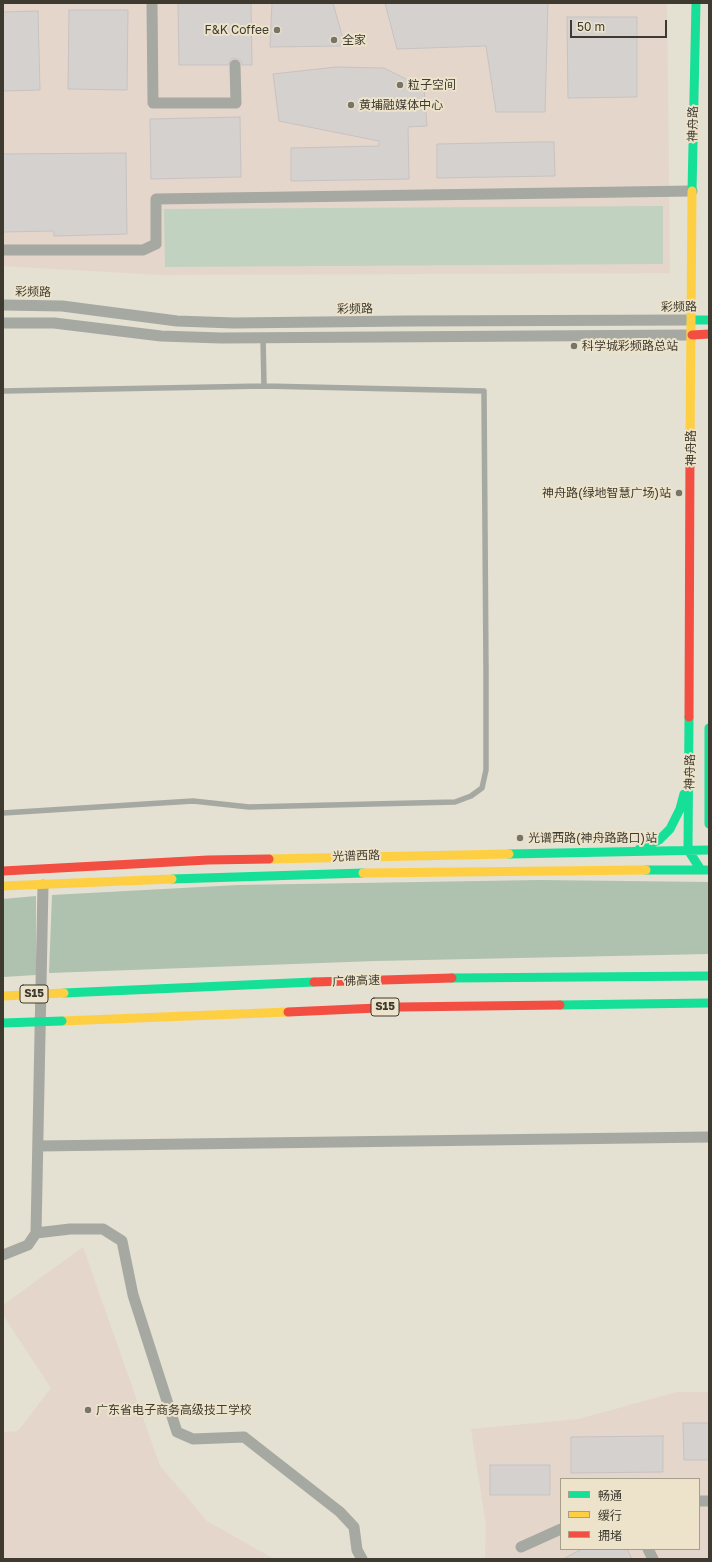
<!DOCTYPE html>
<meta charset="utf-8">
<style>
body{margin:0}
#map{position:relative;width:712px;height:1562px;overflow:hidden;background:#e4e0d2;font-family:"Golos Text","Noto Sans SC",sans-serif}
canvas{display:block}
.frame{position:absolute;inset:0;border:4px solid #3e3a30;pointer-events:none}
.legend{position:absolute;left:560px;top:1478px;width:140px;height:72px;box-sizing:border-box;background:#ece3ca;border:1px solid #a69f8c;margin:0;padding:5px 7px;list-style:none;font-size:12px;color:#3e3a30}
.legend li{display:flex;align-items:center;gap:8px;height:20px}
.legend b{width:20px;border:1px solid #a69f8c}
.scale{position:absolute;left:570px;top:20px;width:97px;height:18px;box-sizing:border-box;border:2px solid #3e3a30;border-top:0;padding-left:5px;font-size:12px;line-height:14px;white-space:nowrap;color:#3e3a30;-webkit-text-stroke:3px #ece3ca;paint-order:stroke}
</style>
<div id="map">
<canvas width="712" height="1562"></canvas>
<div class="frame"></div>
<ul class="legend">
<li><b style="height:5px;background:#16e098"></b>畅通</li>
<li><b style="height:5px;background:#ffcf43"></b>缓行</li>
<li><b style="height:5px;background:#f24e42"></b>拥堵</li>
</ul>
<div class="scale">50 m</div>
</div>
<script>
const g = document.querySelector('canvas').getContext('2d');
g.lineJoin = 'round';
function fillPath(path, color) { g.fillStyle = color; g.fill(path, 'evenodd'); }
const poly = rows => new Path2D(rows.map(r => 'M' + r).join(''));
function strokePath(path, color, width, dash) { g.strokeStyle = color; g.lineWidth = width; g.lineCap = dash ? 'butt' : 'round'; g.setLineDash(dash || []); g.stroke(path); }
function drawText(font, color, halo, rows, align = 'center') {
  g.font = font + ' "Golos Text","Noto Sans SC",sans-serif'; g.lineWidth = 4; g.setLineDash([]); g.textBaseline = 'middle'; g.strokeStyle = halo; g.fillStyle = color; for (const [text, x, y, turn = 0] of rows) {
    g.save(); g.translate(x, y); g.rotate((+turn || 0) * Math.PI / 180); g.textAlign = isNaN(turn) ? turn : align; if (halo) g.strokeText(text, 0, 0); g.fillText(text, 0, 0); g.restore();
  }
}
fillPath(poly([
 [3,3,667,3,670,273,161,275,3,266],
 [677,1392,709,1392,709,1559,485,1559,486,1525,471,1429,579,1419],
 [561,1479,699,1479,699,1549,561,1549]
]), '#e5d6cb');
fillPath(poly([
 [83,1247,160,1466,207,1521,274,1559,3,1559,3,1432,18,1431,51,1388,3,1315,3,1305]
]), '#e5d6cc');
fillPath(poly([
 [663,206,663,264,165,267,164,209]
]), '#c1d2c0');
fillPath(poly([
 [540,880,709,882,709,954,375,961,49,973,52,895,238,885],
 [36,896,36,975,3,977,3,899]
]), '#afc1af');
const building = poly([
 [178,3,251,3,252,65,242,65,241,61,235,58,231,59,228,65,179,65,178,3],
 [272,3,333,3,345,46,270,47,272,3],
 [385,3,548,3,545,112,496,112,486,46,397,49,385,3],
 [69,10,128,10,127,90,68,89,69,10],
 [38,11,40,90,3,91,3,12,38,11],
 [567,17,637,17,637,97,568,98,567,17],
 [336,67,384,68,424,88,427,126,408,127,409,179,291,181,291,148,379,146,379,141,279,121,273,74,336,67],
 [240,117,241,177,151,179,150,119,240,117],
 [538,142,554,142,555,176,437,178,437,144,538,142],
 [126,153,127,234,54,236,54,231,3,232,3,154,126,153],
 [683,1423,709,1423,709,1460,684,1460,683,1423],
 [663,1436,663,1472,571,1473,571,1437,663,1436],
 [490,1465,550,1465,550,1495,490,1495,490,1465],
 [582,1549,627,1549,632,1559,563,1559,582,1549]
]);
fillPath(building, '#d4d1cf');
strokePath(building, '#c7c3c2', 1);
strokePath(poly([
 [263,338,264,386],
 [3,391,264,386,484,391,486,670,486,770,482,788,471,796,455,802,249,807,193,801,3,813]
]), '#a6a8a2', 5.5);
strokePath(poly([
 [152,3,153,103,236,103,235,65],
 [3,250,143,250,156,244,156,199,692,191],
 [3,305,62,306,177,321,234,323,406,321,691,320],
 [3,323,54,323,161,336,221,338,692,335],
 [38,1146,709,1137],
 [36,1233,43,885],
 [3,1255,28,1245,36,1233,70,1229,103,1229,122,1241,133,1295,177,1432,193,1439,244,1437,340,1512,354,1527,357,1550,362,1559],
 [699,1501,709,1501],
 [521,1547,561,1529],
 [648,1549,653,1559]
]), '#a6a8a2', 11);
strokePath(poly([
 [692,191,696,3],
 [691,320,709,320],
 [689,717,688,850,701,870],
 [709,728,709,824],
 [639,849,659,840,670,829,680,809,684,794],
 [509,854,709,850],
 [646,870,709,870],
 [172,879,363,873],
 [452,978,709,976],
 [64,993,314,982],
 [560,1005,709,1003]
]), '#16e098', 9);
strokePath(poly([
 [690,448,692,191],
 [269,859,509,854],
 [363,873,646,870],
 [3,886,172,879],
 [62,1021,288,1012]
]), '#ffcf43', 9);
strokePath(poly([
 [692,335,709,334],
 [689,717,690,448],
 [3,871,208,860,269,859],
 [314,982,452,978],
 [288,1012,400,1007,560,1005]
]), '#f24e42', 9);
strokePath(poly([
 [3,1023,62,1021]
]), '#16e098', 9);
strokePath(poly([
 [3,996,64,993]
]), '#ffcf43', 9);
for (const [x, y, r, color] of [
 [277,30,4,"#787469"],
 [334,40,4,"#787469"],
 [400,85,4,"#787469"],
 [351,105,4,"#787469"],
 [574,346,4,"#787469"],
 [679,493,4,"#787469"],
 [520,838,4,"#787469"],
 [88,1410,4,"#787469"]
]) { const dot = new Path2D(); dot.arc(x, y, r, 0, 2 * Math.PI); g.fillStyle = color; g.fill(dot); strokePath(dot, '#ece3ca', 1.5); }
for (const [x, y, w] of [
 [34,994,28],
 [385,1007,28]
]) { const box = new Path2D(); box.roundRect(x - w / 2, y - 9, w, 18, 3); g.fillStyle = '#ece3ca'; g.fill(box); strokePath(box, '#3e3a30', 1); }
drawText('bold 11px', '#3e3a30', null, [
 ["S15",34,994],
 ["S15",385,1007]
]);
drawText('12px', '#3e3a30', '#ece3ca', [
 ["F&K Coffee",269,30,"right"],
 ["全家",342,40],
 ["粒子空间",408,85],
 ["黄埔融媒体中心",359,105],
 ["科学城彩频路总站",582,346],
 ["神舟路(绿地智慧广场)站",671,493,"right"],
 ["光谱西路(神舟路路口)站",528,838],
 ["广东省电子商务高级技工学校",96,1410]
], 'left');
drawText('12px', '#3e3a30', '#ece3ca', [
 ["神舟路",693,124,-89],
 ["彩频路",33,292,1],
 ["彩频路",679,307,-1],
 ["彩频路",355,309,-1],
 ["神舟路",691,448,-90],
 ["神舟路",690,772,-89],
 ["光谱西路",356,856,-2],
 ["广佛高速",356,981,-2]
]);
</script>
